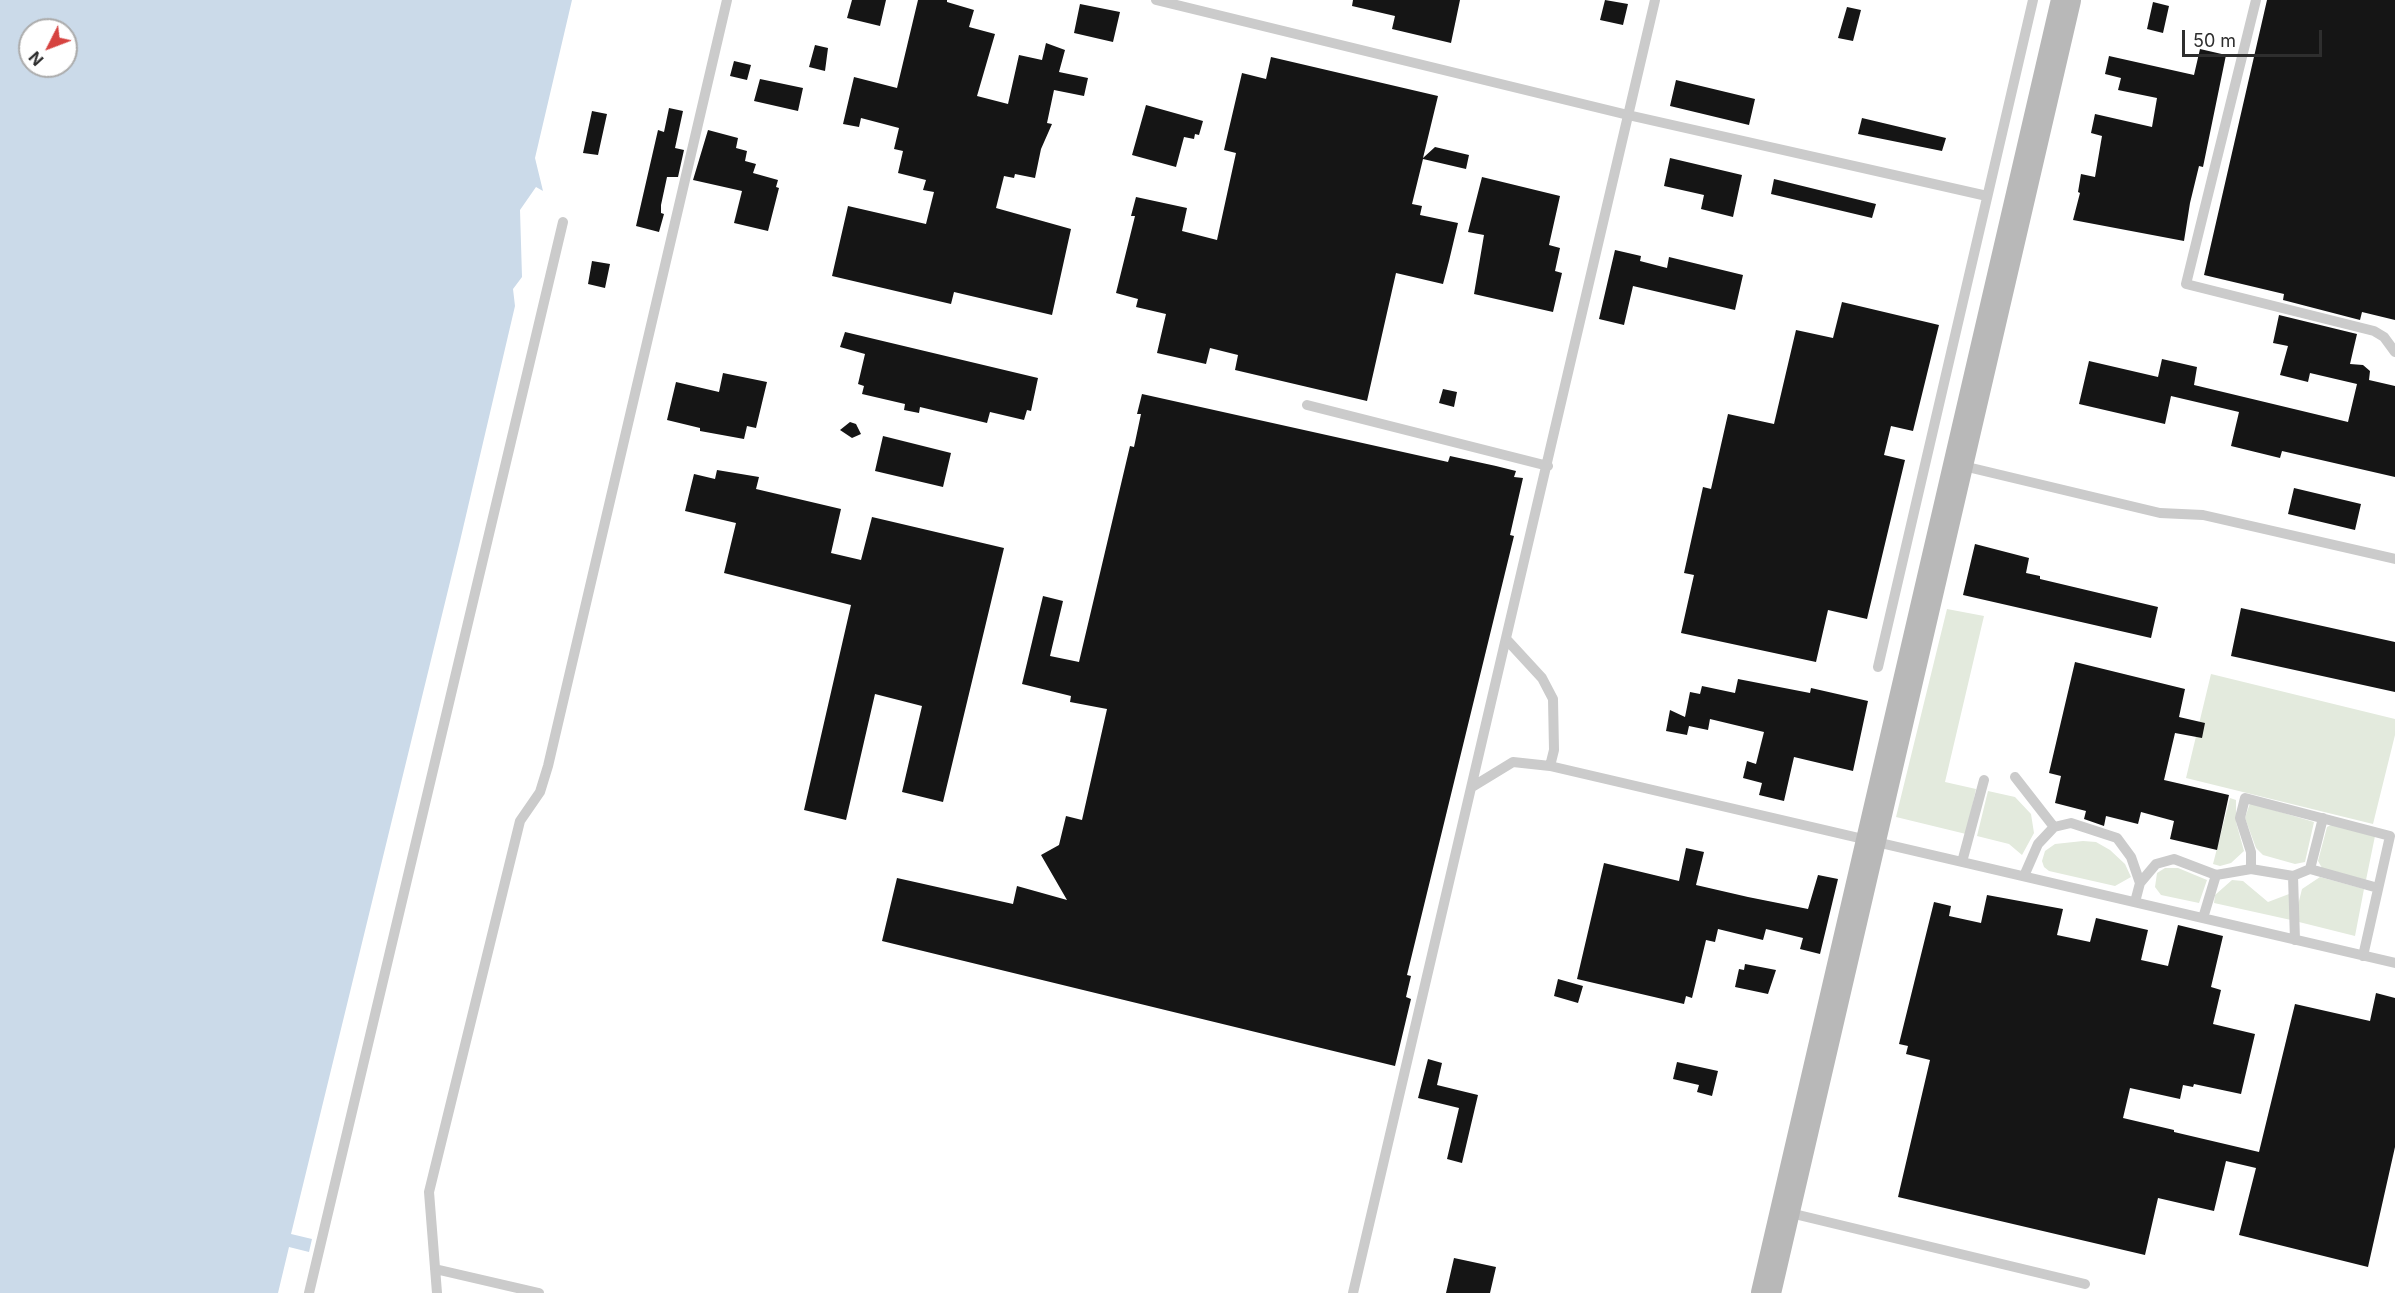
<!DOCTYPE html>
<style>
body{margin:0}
#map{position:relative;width:2395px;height:1293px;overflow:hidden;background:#fff;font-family:Inter,sans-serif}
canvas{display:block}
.north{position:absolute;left:18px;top:18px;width:60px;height:60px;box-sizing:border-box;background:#fff;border:2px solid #ababab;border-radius:50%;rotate:228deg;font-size:16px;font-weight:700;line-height:24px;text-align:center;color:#2e2e2e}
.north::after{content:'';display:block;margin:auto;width:21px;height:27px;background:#d64340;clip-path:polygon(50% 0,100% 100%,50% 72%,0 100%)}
.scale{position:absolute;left:2182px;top:30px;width:140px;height:27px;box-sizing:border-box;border:3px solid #2e2e2e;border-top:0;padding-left:8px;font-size:18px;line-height:21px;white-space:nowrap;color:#2e2e2e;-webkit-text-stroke:4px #fff;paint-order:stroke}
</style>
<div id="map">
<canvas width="2395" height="1293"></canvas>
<div class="north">N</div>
<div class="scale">50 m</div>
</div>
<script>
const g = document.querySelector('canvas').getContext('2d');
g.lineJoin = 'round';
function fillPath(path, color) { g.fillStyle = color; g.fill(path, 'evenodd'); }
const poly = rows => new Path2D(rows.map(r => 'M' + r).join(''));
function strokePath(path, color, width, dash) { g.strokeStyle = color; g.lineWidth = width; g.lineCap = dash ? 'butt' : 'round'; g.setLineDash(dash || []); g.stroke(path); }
fillPath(poly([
 [1947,609,1984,616,1945,782,1976,789,1966,834,1896,817],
 [2211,674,2395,719,2395,735,2373,824,2186,778],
 [1988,791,2015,797,2031,814,2034,833,2022,855,2009,844,1977,836],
 [2230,798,2236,800,2236,822,2244,851,2231,863,2220,866,2213,864],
 [2250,803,2314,822,2305,862,2295,864,2263,855,2256,848,2245,818],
 [2331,825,2375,836,2366,880,2322,868,2318,861,2327,827],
 [2083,841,2096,842,2110,850,2125,864,2131,877,2115,886,2049,871,2044,867,2042,861,2045,851,2055,844],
 [2165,868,2178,868,2207,880,2199,903,2161,895,2155,887,2157,873],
 [2320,877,2364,889,2355,936,2299,922,2298,905,2302,889],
 [2232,880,2243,881,2268,902,2289,894,2291,920,2214,903,2215,895]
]), '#e3eadd');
fillPath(poly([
 [0,0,572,0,535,158,543,191,536,187,520,210,522,277,513,289,515,306,460,541,291,1234,312,1239,309,1252,289,1247,278,1293,0,1293],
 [30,30,66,30,66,66,30,66]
]), '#cbdae9');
fillPath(poly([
 [852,0,886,0,880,26,847,18],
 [918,0,947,0,947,2,974,10,969,27,995,34,977,96,1008,104,1019,55,1042,60,1046,43,1065,50,1059,72,1088,78,1084,96,1054,90,1047,123,1052,124,1041,149,1035,178,1015,174,1014,178,1004,176,996,208,1071,229,1052,315,954,292,951,304,832,276,848,206,926,224,934,192,923,190,926,180,898,173,903,151,894,149,899,128,861,118,859,127,843,124,854,77,897,88],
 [1353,0,1460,0,1451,43,1392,29,1395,16,1352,6],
 [1605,0,1628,4,1623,25,1600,20],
 [2267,0,2395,0,2395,320,2362,312,2360,320,2283,300,2284,294,2204,275],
 [2153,2,2169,6,2163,33,2147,29],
 [1080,4,1120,12,1113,42,1074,33],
 [1847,7,1861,10,1853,41,1838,38],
 [815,45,828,48,825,71,809,67],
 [2200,49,2226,55,2203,167,2199,166,2190,203,2184,241,2073,220,2080,193,2078,192,2081,174,2095,177,2102,136,2091,133,2095,114,2152,127,2157,98,2118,90,2121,78,2105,74,2109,56,2194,75],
 [1271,57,1438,96,1423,158,1435,147,1469,155,1466,169,1423,159,1412,204,1422,206,1420,215,1458,223,1449,261,1443,284,1396,273,1367,401,1235,370,1238,355,1210,348,1206,364,1157,353,1166,314,1136,307,1138,299,1116,293,1135,216,1131,216,1136,197,1187,208,1182,231,1217,240,1236,153,1224,150,1242,73,1266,79],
 [734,61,751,65,747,80,730,76],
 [760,79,803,88,798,111,754,101],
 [1676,80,1755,99,1749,125,1670,106],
 [1146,105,1203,121,1199,135,1195,134,1194,139,1184,137,1176,167,1132,155],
 [669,108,683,111,675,148,684,150,678,177,667,177,661,205,661,213,664,214,659,232,636,226,658,130,664,132],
 [592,111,607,114,598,155,583,153],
 [1862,118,1946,138,1942,151,1858,134],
 [708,130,738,138,736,148,747,151,745,161,756,164,753,173,778,180,776,187,779,188,768,231,734,223,742,191,693,180],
 [1670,158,1742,175,1733,217,1701,209,1704,195,1664,186],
 [1482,177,1560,196,1549,245,1560,248,1555,271,1562,273,1553,312,1474,294,1484,235,1468,232],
 [1774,179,1876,204,1872,218,1771,194],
 [1615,250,1641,256,1640,261,1667,268,1669,257,1743,275,1735,310,1633,286,1624,325,1599,319],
 [592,261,610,264,605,288,588,284],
 [1842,302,1939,325,1913,431,1891,426,1884,455,1905,460,1867,619,1828,610,1816,662,1681,633,1694,575,1684,573,1703,487,1711,489,1728,414,1774,424,1796,330,1833,338],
 [2279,315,2357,334,2350,364,2363,365,2370,371,2369,380,2395,386,2395,477,2282,451,2280,458,2231,446,2239,412,2171,396,2165,424,2079,404,2089,361,2158,377,2162,359,2197,367,2194,385,2348,422,2357,384,2310,373,2308,382,2280,375,2288,346,2273,343],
 [845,332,1038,378,1031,411,1027,410,1024,420,990,412,987,423,920,407,919,413,904,410,905,404,862,394,864,386,858,384,865,354,840,347],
 [723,373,767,382,756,428,747,426,744,439,700,431,700,428,667,420,676,382,719,392],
 [1443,389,1457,392,1454,407,1439,403],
 [1142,394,1448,462,1450,456,1496,466,1516,471,1514,477,1523,478,1510,535,1514,536,1407,975,1411,976,1406,997,1411,999,1395,1066,882,941,897,878,1013,904,1017,886,1067,900,1041,855,1059,845,1066,816,1082,820,1107,709,1070,702,1071,696,1022,684,1043,596,1063,601,1050,656,1079,662,1130,446,1134,447,1141,414,1137,414],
 [850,422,856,424,861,434,852,438,840,430],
 [883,436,951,453,943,487,875,471],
 [717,470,759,477,756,489,841,509,831,553,861,560,872,517,1004,548,943,802,902,792,922,706,875,694,846,820,804,810,851,605,724,573,736,523,685,511,694,474,715,479],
 [2294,488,2361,504,2355,530,2288,514],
 [1975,544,2029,558,2026,573,2040,576,2040,579,2158,607,2151,638,1963,595],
 [2241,608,2395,642,2395,692,2231,656],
 [2075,662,2185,689,2179,717,2205,723,2202,738,2175,733,2164,780,2229,795,2217,850,2170,839,2174,821,2141,812,2138,824,2106,816,2104,826,2084,819,2086,811,2055,803,2061,776,2049,773],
 [1738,679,1810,693,1811,688,1868,701,1853,771,1794,757,1784,801,1759,795,1762,783,1743,778,1747,761,1756,764,1764,732,1710,719,1708,730,1689,726,1687,735,1666,731,1670,710,1685,717,1690,692,1700,694,1702,686,1735,693],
 [1686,848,1704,852,1696,885,1748,897,1808,909,1818,875,1838,879,1820,954,1800,949,1803,938,1766,929,1763,940,1718,929,1715,942,1706,940,1692,998,1686,996,1684,1004,1577,979,1604,863,1679,881],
 [1987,895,2063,909,2057,935,2090,942,2096,918,2148,930,2141,960,2168,966,2178,925,2223,936,2211,987,2221,990,2213,1024,2255,1034,2241,1094,2194,1084,2193,1087,2183,1085,2180,1099,2130,1088,2123,1118,2174,1130,2174,1132,2259,1152,2295,1004,2370,1021,2376,993,2395,998,2395,1147,2368,1267,2239,1235,2256,1168,2226,1161,2214,1211,2158,1198,2145,1255,1898,1197,1930,1060,1906,1054,1908,1046,1899,1044,1934,902,1951,906,1949,916,1981,923],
 [1745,964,1776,970,1768,994,1735,987,1739,969,1744,970],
 [1558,979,1583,986,1578,1003,1554,996],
 [1428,1059,1442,1063,1437,1085,1478,1095,1462,1163,1447,1159,1459,1108,1418,1098],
 [1677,1062,1718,1071,1712,1096,1697,1092,1699,1085,1673,1079],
 [1454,1258,1496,1267,1490,1293,1446,1293]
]), '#151515');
strokePath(poly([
 [1156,0,1628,115,1987,196],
 [2256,0,2186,284,2374,331,2384,337,2395,352],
 [1307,405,1548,466],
 [1959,465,2160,513,2203,515,2395,559],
 [1507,640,1542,678,1553,699,1554,750,1550,766],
 [1878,667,2033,0],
 [2015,777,2054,827],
 [1472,787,1513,762,1550,766,2395,963],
 [1962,862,1984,780],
 [2251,869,2251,852,2240,818,2245,798,2390,836,2363,956],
 [2310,869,2323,818],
 [2024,876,2038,844,2054,827,2071,823,2117,838,2131,857,2140,883,2135,902],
 [2293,876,2295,940],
 [2140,883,2156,864,2174,859,2216,875,2251,869,2293,876,2310,869,2378,888],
 [2203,918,2216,875],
 [1786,1212,2085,1284],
 [435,1269,539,1293],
 [309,1293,563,222],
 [437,1293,429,1192,520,821,540,792,548,766,727,0],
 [1353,1293,1655,0]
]), '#cbcbcb', 10);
strokePath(poly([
 [1766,1293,2066,0]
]), '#b8b8b8', 30);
</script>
